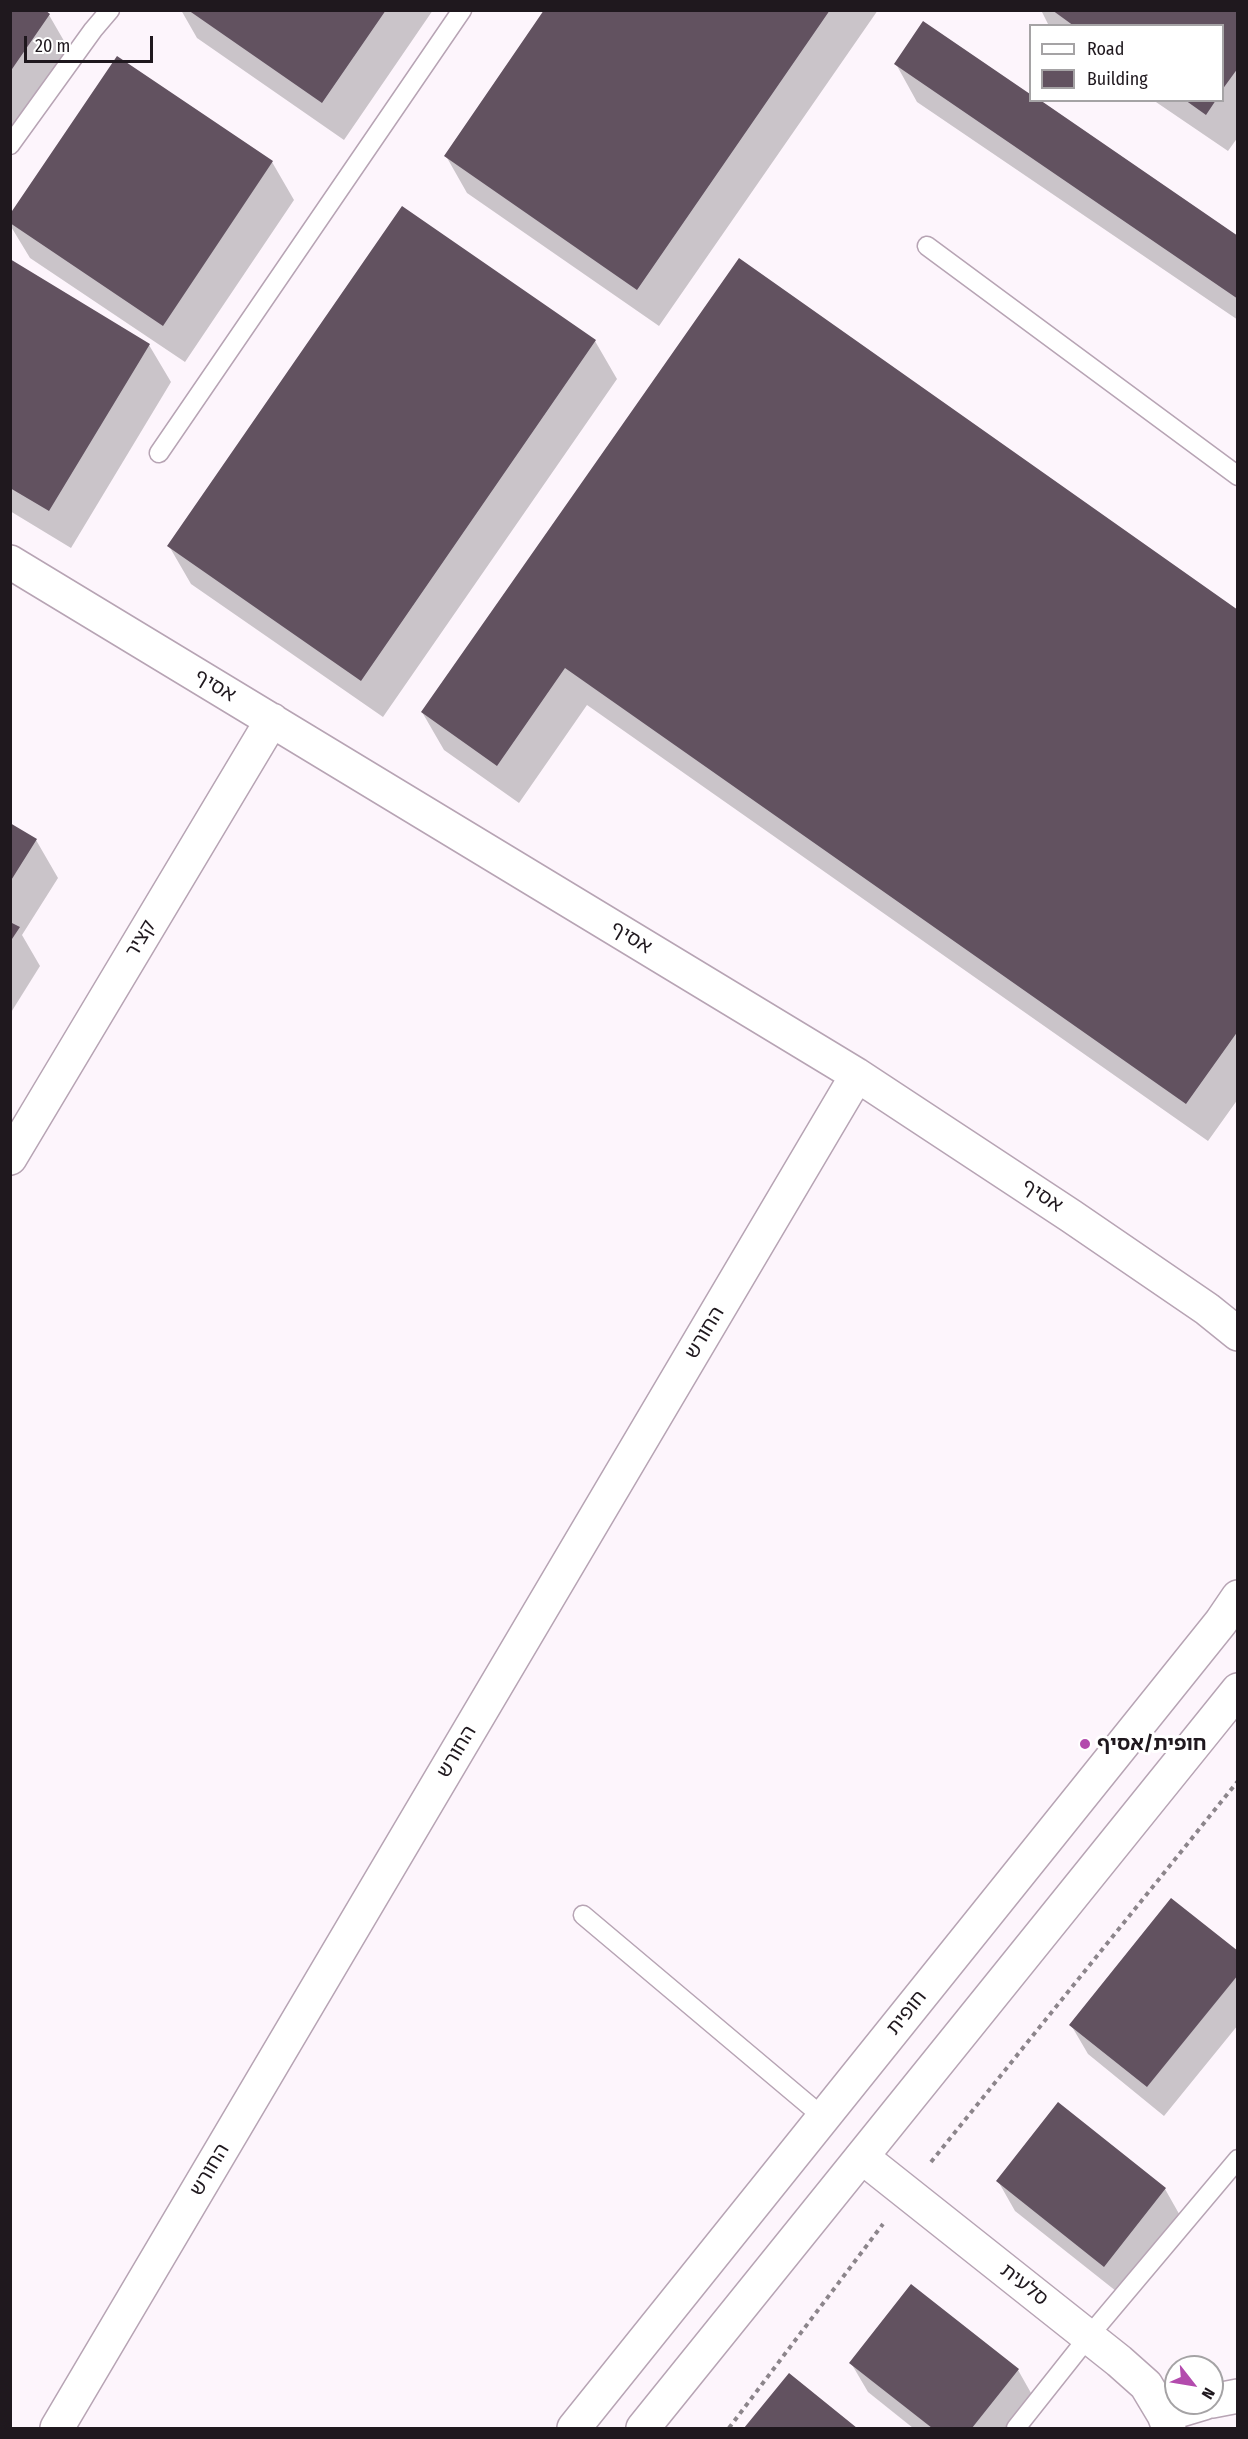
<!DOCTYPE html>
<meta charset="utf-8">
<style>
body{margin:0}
#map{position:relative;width:1248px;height:2439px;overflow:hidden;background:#fdf5fc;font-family:"Fira Sans Condensed",sans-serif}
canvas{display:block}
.frame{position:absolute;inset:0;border:12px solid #1f181e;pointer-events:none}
.legend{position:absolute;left:1029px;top:24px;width:195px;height:78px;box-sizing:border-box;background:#fff;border:2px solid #a5a3a5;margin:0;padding:8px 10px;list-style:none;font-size:18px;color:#1f181e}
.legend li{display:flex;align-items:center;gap:12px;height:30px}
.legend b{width:30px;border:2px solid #a5a3a5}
.north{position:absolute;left:1164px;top:2355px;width:60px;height:60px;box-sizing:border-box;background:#fff;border:2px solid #a5a3a5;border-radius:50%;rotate:121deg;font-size:16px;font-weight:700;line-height:24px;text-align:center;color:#1f181e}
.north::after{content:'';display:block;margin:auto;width:21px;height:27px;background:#b34bad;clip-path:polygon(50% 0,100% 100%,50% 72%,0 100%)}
.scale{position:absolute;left:24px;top:36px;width:129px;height:27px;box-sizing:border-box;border:3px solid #1f181e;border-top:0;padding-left:8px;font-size:18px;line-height:21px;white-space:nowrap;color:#1f181e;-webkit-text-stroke:4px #fff;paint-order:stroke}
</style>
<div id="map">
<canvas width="1248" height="2439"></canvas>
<div class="frame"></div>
<ul class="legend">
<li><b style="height:8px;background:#fff"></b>Road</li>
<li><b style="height:16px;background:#625260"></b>Building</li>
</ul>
<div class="north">N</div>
<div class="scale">20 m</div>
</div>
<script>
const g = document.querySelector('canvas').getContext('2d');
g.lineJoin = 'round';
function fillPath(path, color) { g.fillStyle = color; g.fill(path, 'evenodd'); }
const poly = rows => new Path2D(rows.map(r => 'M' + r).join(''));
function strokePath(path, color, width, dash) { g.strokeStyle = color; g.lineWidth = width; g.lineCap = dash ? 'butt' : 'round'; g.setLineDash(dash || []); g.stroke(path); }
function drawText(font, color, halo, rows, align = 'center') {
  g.font = font + ' "Fira Sans Condensed","Noto Sans Hebrew",sans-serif'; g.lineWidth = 6; g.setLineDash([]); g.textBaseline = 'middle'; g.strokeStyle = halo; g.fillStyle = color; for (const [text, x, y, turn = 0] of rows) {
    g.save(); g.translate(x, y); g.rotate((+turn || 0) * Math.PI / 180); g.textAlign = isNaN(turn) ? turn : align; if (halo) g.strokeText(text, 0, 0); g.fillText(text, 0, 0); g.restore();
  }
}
fillPath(poly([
 [10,10,42,10,49,15,71,53,10,140],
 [181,10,433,10,344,140,197,38],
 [546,10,878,10,659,326,467,193,446,156],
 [1041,10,1238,10,1238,137,1228,151,1153,100,1222,100,1222,26,1049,26],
 [924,23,1030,96,1030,100,1238,237,1238,320,917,102,896,64],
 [117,58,272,162,294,200,185,362,30,258,10,225,10,217],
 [403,208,595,341,617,379,383,717,191,584,169,546],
 [10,261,149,345,171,382,71,548,10,511],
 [739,261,1238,611,1238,1099,1208,1141,587,705,519,803,444,750,422,712],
 [10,824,36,840,58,878,22,935,40,966,10,1014],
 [1238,1953,1238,2025,1164,2116,1088,2054,1071,2025],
 [998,2181,1165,2189,1182,2219,1121,2295,1015,2211],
 [911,2286,1018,2370,1035,2400,1012,2428,913,2428,868,2392,851,2363],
 [789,2376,854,2428,746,2428]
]), '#0003');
fillPath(poly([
 [10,10,45,10,50,14,10,72],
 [188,10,386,10,322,103],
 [544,10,830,10,637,290,444,156],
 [1052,10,1238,10,1238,68,1222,90,1222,26,1074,26],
 [923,21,1030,94,1030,100,1040,100,1238,236,1238,299,894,64],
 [117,56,273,161,163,326,10,223,10,214],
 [1185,100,1216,100,1206,115],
 [402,206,596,340,361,681,167,546],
 [739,258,1238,610,1238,1031,1186,1104,565,668,497,766,421,712],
 [10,259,150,344,49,511,10,488],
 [10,823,37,839,10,882],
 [10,922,20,927,10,942],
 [1171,1898,1238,1951,1238,1975,1147,2087,1069,2025],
 [1058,2102,1166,2188,1104,2267,996,2181],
 [911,2284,1019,2369,972,2428,932,2428,849,2363],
 [789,2373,857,2428,744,2428]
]), '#625260');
const service = poly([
 [10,145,93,30,110,10],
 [927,246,1238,476],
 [159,453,462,10],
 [583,1915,823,2117],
 [1016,2428,1089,2336,1238,2159]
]);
const minor = poly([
 [10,562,857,1075,1071,1216,1207,1309,1238,1334],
 [10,1158,272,720],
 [862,2157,1119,2361,1146,2385,1164,2415,1169,2428],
 [1212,2401,1238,2396],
 [1164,2415,1204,2403],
 [57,2428,857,1075]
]);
const secondary = poly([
 [574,2428,1221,1622,1238,1597],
 [643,2428,1238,1690]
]);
strokePath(service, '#b7a4b4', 21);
strokePath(minor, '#b7a4b4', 36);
strokePath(secondary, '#b7a4b4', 36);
strokePath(poly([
 [931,2162,1238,1781],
 [729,2428,883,2224]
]), '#8c858b', 4, [4.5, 4.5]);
strokePath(service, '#fff', 18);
strokePath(minor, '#fff', 33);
strokePath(secondary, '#fff', 33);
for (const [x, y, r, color] of [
 [1085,1744,6,"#b34bad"]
]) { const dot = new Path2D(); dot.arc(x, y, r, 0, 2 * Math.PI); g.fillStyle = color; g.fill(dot); strokePath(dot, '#fff', 2); }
drawText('20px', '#1f181e', '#fff', [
 ["אסיף",215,686,31],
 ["אסיף",631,938,31],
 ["קציר",141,939,-59],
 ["אסיף",1042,1196,33],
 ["החורש",705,1333,-59],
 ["החורש",457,1752,-59],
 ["חופית",907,2013,-51],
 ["החורש",210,2170,-59],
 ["סלעית",1024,2285,38]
]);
drawText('bold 20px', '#1f181e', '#fff', [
 ["חופית/אסיף",1097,1744]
], 'left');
</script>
